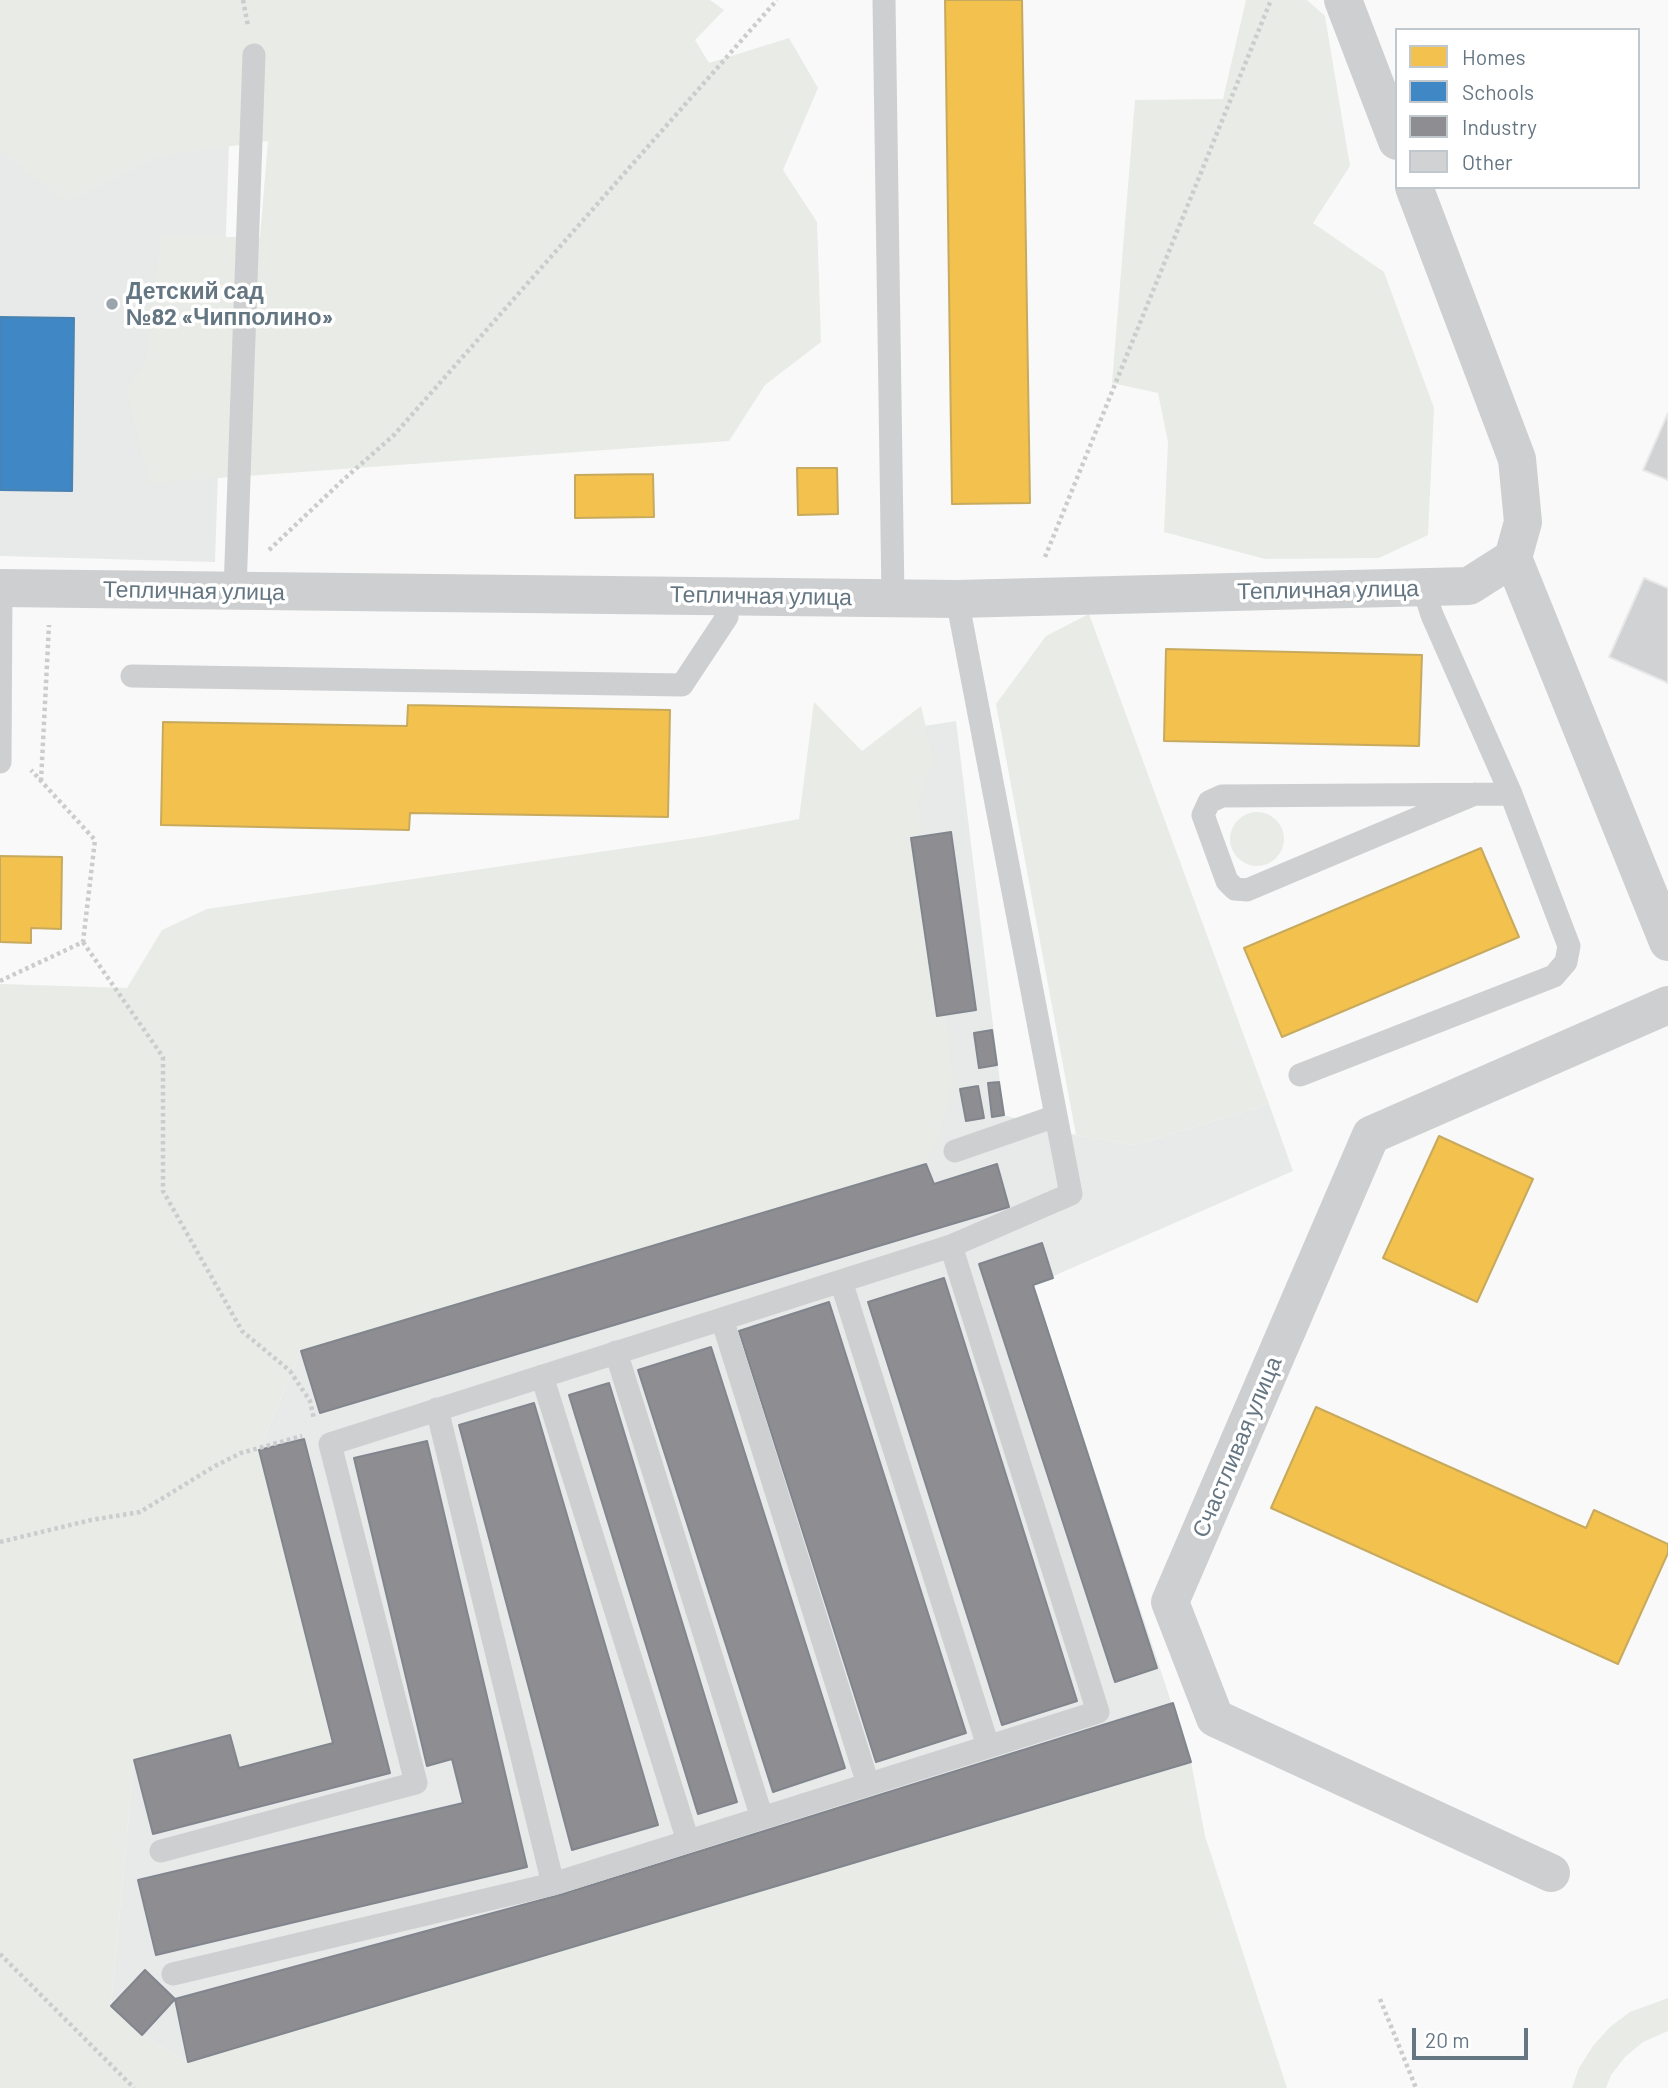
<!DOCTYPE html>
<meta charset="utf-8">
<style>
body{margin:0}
#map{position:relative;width:1668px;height:2088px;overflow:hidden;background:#f9f9f9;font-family:Barlow,sans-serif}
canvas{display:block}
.legend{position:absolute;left:1395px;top:28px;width:245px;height:161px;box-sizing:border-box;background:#fff;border:2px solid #c1c8cd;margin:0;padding:9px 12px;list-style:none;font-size:21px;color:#657683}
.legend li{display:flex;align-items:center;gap:14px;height:35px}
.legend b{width:35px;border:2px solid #c1c8cd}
.scale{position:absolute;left:1412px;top:2028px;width:116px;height:32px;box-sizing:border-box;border:4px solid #657683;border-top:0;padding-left:9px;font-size:21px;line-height:24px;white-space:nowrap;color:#657683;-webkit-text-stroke:5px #fff;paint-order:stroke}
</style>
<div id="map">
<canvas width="1668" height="2088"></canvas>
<ul class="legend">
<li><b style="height:19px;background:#f2c14e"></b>Homes</li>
<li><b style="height:19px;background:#3f88c5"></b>Schools</li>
<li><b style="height:19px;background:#8d8d92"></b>Industry</li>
<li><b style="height:19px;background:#d0d2d3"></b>Other</li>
</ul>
<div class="scale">20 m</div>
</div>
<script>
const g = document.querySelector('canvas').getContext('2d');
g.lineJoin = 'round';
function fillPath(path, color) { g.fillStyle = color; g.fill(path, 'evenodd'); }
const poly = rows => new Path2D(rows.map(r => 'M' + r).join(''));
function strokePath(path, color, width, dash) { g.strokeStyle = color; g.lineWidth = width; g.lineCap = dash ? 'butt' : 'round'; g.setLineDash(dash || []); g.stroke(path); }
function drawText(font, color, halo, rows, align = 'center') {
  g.font = font + ' Barlow,sans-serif'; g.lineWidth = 7; g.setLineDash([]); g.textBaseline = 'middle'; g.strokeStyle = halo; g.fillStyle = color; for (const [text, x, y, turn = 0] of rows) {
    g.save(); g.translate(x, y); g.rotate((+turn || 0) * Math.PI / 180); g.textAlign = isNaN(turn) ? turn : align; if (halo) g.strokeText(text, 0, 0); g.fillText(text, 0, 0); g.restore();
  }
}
fillPath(poly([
 [0,45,232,52,215,562,0,556],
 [956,721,1004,1115,1076,1135,1135,1145,1269,1104,1293,1171,1033,1285,1191,1762,188,2062,142,2035,111,2006,134,1760,230,1735,238,1767,333,1743,259,1450,301,1351,926,1164,892,731]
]), '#e8e9e9');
fillPath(poly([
 [0,0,710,0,724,10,695,40,709,63,789,38,818,88,783,170,817,222,821,342,765,385,729,441,150,483,125,389,144,368,161,237,260,237,268,141,161,156,67,203,0,150],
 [1246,0,1307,0,1325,16,1350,166,1313,223,1384,272,1434,408,1428,535,1379,558,1265,559,1164,532,1168,442,1158,393,1112,383,1135,100,1223,99],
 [1089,614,1269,1104,1135,1145,1076,1135,996,704,1046,636],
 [814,702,862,751,921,706,933,759,918,805,954,1082,938,1139,926,1164,301,1351,259,1450,333,1743,239,1768,230,1735,134,1760,111,2006,142,2035,188,2062,1191,1762,1205,1836,1287,2088,0,2088,0,984,127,988,162,930,207,909,709,836,799,819],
 '1230 839a27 27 0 1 1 54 0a27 27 0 1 1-54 0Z',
 [1668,1998,1668,2031,1643,2042,1625,2057,1611,2075,1606,2088,1572,2088,1579,2068,1593,2046,1610,2027,1630,2012]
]), '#e8ebe6');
const homes = poly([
 [945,0,1022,0,1030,503,952,504,945,0],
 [797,468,837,468,838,514,798,515,797,468],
 [653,474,654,517,575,518,575,475,653,474],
 [1166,649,1422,655,1419,746,1164,741,1166,649],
 [408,705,670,710,668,817,410,813,409,830,161,825,163,722,407,726,408,705],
 [1481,848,1519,937,1282,1037,1244,948,1481,848],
 [0,856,62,857,61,929,31,928,31,943,0,942,0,856],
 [1439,1136,1533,1179,1477,1302,1383,1258,1439,1136],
 [1316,1407,1586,1528,1594,1510,1668,1544,1668,1553,1618,1664,1271,1508,1316,1407]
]);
fillPath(homes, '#f2c14e');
strokePath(homes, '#c8aa5e', 2);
const schools = poly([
 [0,317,74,318,72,491,0,490,0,317]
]);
fillPath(schools, '#3f88c5');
strokePath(schools, '#4a83b1', 2);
const industry = poly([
 [951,832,976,1010,937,1016,911,838,951,832],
 [992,1030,997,1065,979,1068,974,1033,992,1030],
 [999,1082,1004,1115,992,1117,988,1083,999,1082],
 [978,1086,984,1118,966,1121,960,1089,978,1086],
 [926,1164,934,1184,997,1164,1009,1207,320,1413,301,1351,926,1164],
 [1042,1243,1053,1278,1033,1285,1157,1668,1115,1682,979,1264,1042,1243],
 [944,1278,1077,1701,1002,1725,868,1302,944,1278],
 [829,1302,966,1733,876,1762,739,1331,829,1302],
 [711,1347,845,1768,773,1792,638,1370,711,1347],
 [609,1383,737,1802,698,1814,569,1395,609,1383],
 [534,1403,658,1825,572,1850,459,1425,534,1403],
 [304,1439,390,1773,153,1834,134,1760,230,1735,239,1768,333,1743,259,1450,304,1439],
 [427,1441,527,1867,156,1955,138,1880,463,1803,452,1759,427,1766,354,1458,427,1441],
 [1173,1703,1191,1762,188,2062,175,1999,563,1894,1173,1703],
 [145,1970,175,1999,142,2035,111,2006,145,1970]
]);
fillPath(industry, '#8d8d92');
strokePath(industry, '#81868e', 2);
const building = poly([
 [1668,413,1668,480,1643,470,1668,413],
 [1644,578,1668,588,1668,683,1609,657,1644,578]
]);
fillPath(building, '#d0d2d3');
strokePath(building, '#e8e8e8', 2);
strokePath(poly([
 [243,0,248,26],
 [269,550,343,480,394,435,777,0],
 [1045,557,1271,0],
 [41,781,49,625],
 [83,942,163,1057,163,1191,242,1331,290,1371,310,1401,314,1419],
 [0,981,83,942,95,840,31,770],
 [0,1542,91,1520,140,1512,215,1466,241,1453,302,1436],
 [0,1954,134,2088],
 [1380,1999,1416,2088]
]), '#cbcccd', 4.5, [3.5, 3.5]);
strokePath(poly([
 [884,0,893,597],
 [235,591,254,55],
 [132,676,682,685,727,617,720,596],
 [0,762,1,588],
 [1475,794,1247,890,1235,889,1227,881,1203,815,1209,802,1222,796,1511,794],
 [1300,1075,1554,976,1566,962,1569,946,1511,794,1432,615,1423,587],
 [955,1151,1056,1116],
 [841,1281,988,1746],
 [722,1319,868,1784],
 [616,1352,762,1818],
 [542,1376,688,1841],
 [437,1409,553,1884],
 [161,1851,416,1783,330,1444,951,1246,1071,1194,957,599],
 [173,1974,553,1884,1098,1712,951,1246]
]), '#cecfd0', 23);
strokePath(poly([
 [1343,0,1397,141],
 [1414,187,1517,459,1523,522,1513,558,1668,942],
 [0,588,957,599,1469,586,1513,558],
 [1551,1873,1215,1718,1170,1602,1371,1135,1668,1005]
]), '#cecfd0', 38);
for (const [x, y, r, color] of [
 [112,304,7,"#99a4ac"]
]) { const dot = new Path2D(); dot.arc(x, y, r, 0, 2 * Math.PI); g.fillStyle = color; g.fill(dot); strokePath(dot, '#fff', 2.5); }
drawText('bold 23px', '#657683', '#fff', [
 ["Детский сад",126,291],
 ["№82 «Чипполино»",126,317]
], 'left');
drawText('23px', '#657683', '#fff', [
 ["Тепличная улица",1328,590,-1],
 ["Тепличная улица",194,591,1],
 ["Тепличная улица",761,596,1],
 ["Счастливая улица",1237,1447,-67]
]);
</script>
